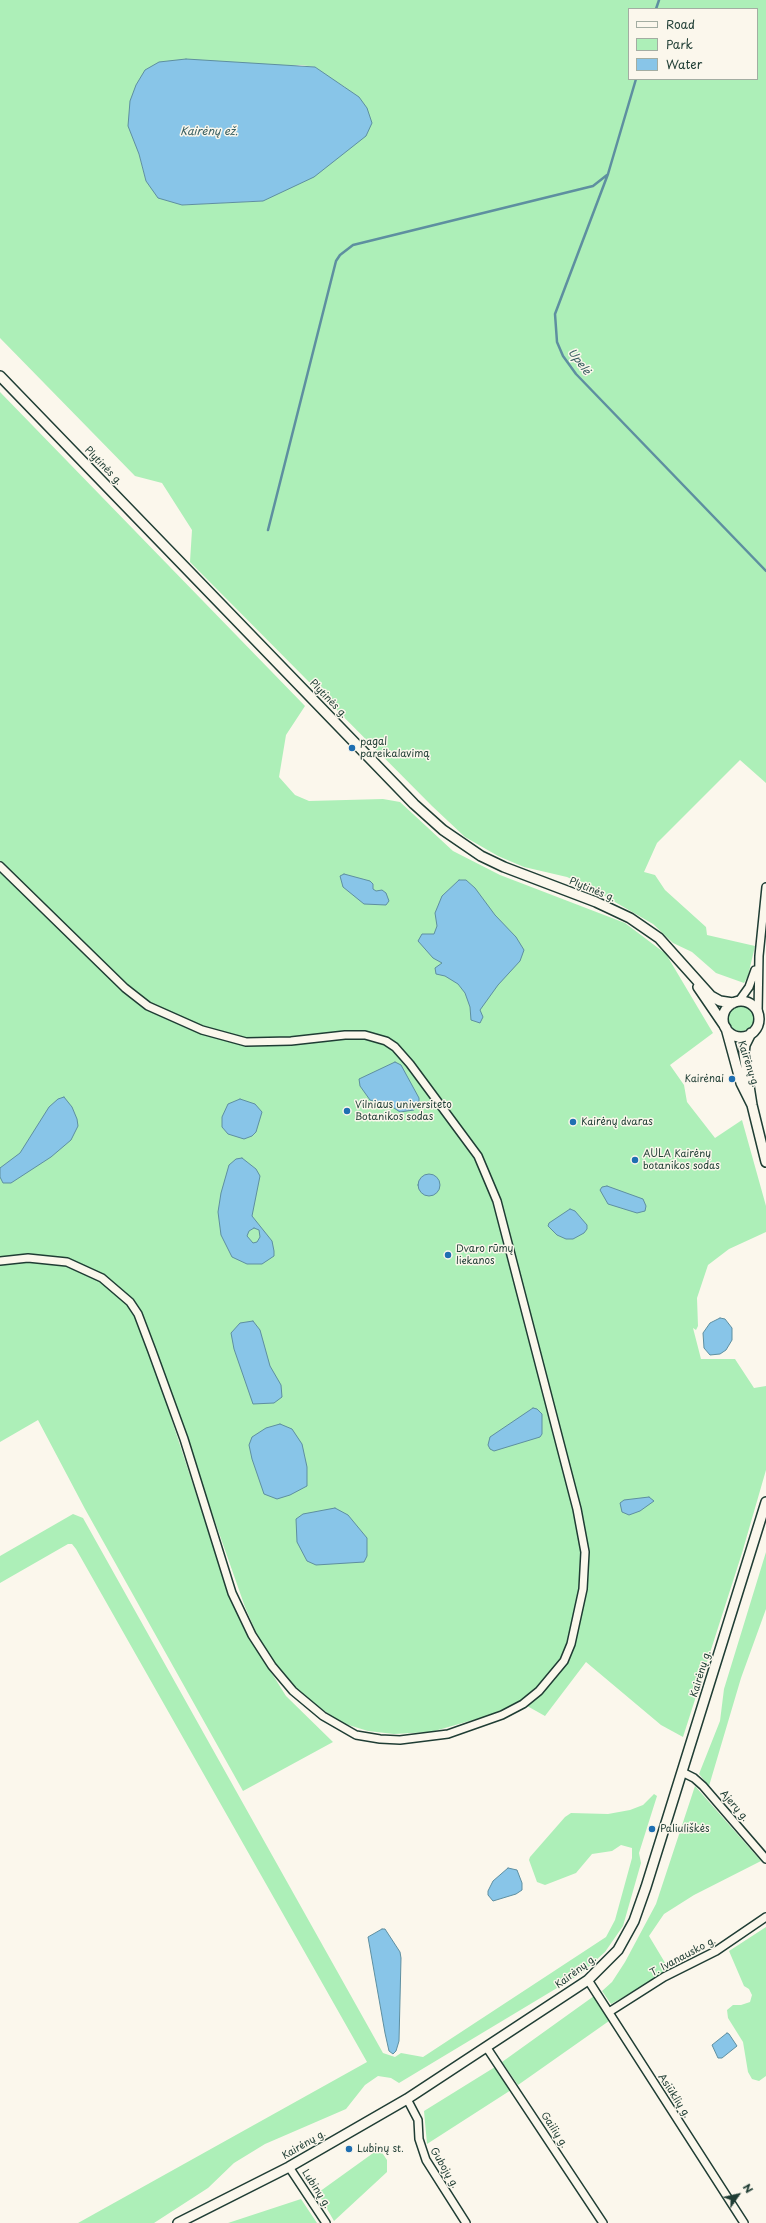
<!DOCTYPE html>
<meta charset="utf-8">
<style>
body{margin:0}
#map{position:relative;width:766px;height:2223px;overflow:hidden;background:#fbf7ec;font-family:"Playpen Sans",sans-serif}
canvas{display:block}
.legend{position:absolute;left:628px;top:8px;width:130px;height:72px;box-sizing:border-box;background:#fbf7ec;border:1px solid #a3ada2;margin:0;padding:5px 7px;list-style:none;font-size:12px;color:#1f3d34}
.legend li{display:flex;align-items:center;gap:8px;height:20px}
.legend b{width:20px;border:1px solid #a3ada2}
.north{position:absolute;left:718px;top:2175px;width:40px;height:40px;-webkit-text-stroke:3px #fbf7ec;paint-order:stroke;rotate:56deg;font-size:11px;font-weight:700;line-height:16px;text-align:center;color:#1f3d34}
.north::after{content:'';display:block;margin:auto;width:14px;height:18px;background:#1f3d34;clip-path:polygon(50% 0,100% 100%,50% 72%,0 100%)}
</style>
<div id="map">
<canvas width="766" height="2223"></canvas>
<ul class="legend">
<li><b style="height:5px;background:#fbf7ec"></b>Road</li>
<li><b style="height:11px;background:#adefb8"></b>Park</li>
<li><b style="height:11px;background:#88c5e8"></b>Water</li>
</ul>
<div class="north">N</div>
</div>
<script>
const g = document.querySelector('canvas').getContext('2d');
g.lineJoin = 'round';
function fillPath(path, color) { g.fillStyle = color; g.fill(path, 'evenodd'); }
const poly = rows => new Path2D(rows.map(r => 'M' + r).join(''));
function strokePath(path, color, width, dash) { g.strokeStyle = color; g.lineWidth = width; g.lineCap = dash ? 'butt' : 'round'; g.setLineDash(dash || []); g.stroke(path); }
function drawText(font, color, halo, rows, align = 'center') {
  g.font = font + ' "Playpen Sans",sans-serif'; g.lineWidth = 3; g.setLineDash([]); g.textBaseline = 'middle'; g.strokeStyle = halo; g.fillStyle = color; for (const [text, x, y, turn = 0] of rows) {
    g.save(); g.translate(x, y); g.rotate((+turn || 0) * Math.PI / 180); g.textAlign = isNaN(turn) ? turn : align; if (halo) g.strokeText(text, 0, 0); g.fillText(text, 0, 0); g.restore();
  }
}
fillPath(poly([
 [0,0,766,0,766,783,740,760,657,843,644,872,655,875,665,890,706,927,707,935,755,946,748,976,744,983,716,973,692,952,673,943,653,924,589,887,567,877,524,867,498,856,465,837,432,806,190,562,192,530,162,483,135,476,0,338],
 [629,9,757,9,757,79,629,79],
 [301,65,315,67,332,80,345,87,263,201,182,205,146,181,139,154,289,66],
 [0,392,305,706,286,735,279,777,295,795,309,801,383,799,400,802,453,851,500,875,625,923,666,954,710,1028,713,1033,670,1065,684,1085,687,1102,715,1138,742,1120,766,1206,766,1232,729,1249,708,1265,697,1298,698,1326,696,1330,693,1328,701,1359,735,1359,754,1388,766,1386,766,1470,742,1553,683,1737,661,1725,586,1662,545,1716,520,1702,487,1716,431,1732,394,1734,368,1731,342,1723,319,1707,296,1690,277,1667,260,1641,245,1607,152,1342,147,1344,227,1589,244,1629,286,1696,333,1742,243,1791,85,1509,38,1420,0,1442],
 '728 1018a13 13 0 1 1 26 0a13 13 0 1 1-26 0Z',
 [73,1514,83,1518,383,2053,395,2057,401,2053,423,2057,606,1937,615,1920,632,1858,632,1848,621,1845,612,1851,592,1854,576,1873,545,1885,537,1882,529,1860,530,1857,565,1817,571,1813,608,1814,630,1810,643,1805,654,1794,657,1796,639,1853,641,1863,623,1926,605,1952,582,1973,399,2083,391,2078,378,2076,365,2085,346,2109,265,2144,234,2163,208,2188,154,2223,78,2223,367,2062,76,1549,72,1544,68,1544,0,1583,0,1556],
 [766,1552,766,1609,741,1678,709,1786,699,1774,720,1721,724,1689],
 [695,1786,761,1861,694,1895,664,1914,649,1936,670,1971,611,2004,602,1991,612,1982,625,1962,656,1904],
 [766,1927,766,2076,759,2081,752,2079,748,2072,743,2042,728,2018,727,2010,733,2005,741,2005,750,2002,752,1995,749,1989,744,1986,729,1951],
 [594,1996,609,2021,518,2085,502,2062],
 [495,2067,511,2090,427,2144,424,2111],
 [376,2151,381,2151,387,2160,387,2172,334,2221,319,2195,319,2192],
 [301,2199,317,2223,228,2223]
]), '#adefb8');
const water = poly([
 [186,59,315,67,359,97,367,108,372,123,366,136,314,177,263,201,182,205,158,198,146,181,139,154,128,126,130,101,136,85,145,70,159,62,186,59],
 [344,874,370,881,373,884,373,889,376,891,382,890,386,893,389,901,386,905,364,904,343,887,340,876,344,874],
 [459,880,466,880,475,888,495,915,516,937,524,950,520,961,498,985,480,1010,483,1017,480,1023,471,1020,470,1007,465,993,458,984,445,976,436,974,435,968,442,963,433,958,418,941,422,934,434,934,437,926,435,913,442,896,459,880],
 [395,1062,401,1065,419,1098,419,1103,414,1110,400,1112,391,1106,370,1100,360,1086,359,1079,395,1062],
 [64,1097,72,1107,77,1119,78,1126,71,1140,51,1157,11,1183,3,1183,0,1177,0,1168,20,1153,49,1107,58,1099,64,1097],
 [240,1099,255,1104,262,1112,256,1132,252,1136,244,1139,228,1134,222,1127,222,1117,228,1104,240,1099],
 [242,1158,256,1169,260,1176,252,1216,272,1241,274,1251,274,1256,262,1264,247,1264,232,1257,221,1235,218,1212,221,1193,229,1165,236,1159,242,1158],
 [254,1228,259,1230,260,1237,257,1242,253,1243,247,1236,249,1231,254,1228],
 '418 1185a11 11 0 1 1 22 0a11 11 0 1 1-22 0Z',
 [607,1186,643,1199,646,1206,645,1211,637,1213,608,1204,600,1190,602,1187,607,1186],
 [570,1209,575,1211,587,1225,587,1229,584,1233,573,1239,566,1239,557,1235,548,1226,549,1223,570,1209],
 [720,1318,725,1319,732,1328,732,1340,726,1350,720,1354,710,1355,704,1348,703,1333,710,1323,720,1318],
 [253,1321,260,1330,270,1366,281,1385,282,1397,274,1403,253,1404,234,1349,231,1333,240,1323,253,1321],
 [533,1408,537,1409,542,1414,542,1434,540,1437,494,1451,490,1449,488,1445,490,1437,533,1408],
 [280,1424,292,1429,302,1444,307,1467,307,1486,290,1495,277,1499,264,1494,252,1459,249,1445,252,1437,266,1428,280,1424],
 [649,1497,654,1501,640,1511,629,1515,622,1512,620,1503,624,1500,649,1497],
 [335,1508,348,1515,367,1538,367,1556,364,1562,316,1565,307,1561,297,1542,296,1519,303,1514,335,1508],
 [508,1868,517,1870,522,1883,522,1890,516,1894,493,1901,488,1895,488,1891,493,1881,508,1868],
 [382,1929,385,1929,400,1952,401,1958,399,2041,396,2051,393,2054,389,2051,385,2033,368,1937,382,1929],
 [727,2033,729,2034,737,2046,722,2058,718,2058,712,2045,727,2033]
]);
fillPath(water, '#88c5e8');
strokePath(water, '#5e8fa0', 1);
strokePath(poly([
 [656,9,659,0],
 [636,79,608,174,555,314,557,342,563,356,576,374,766,571],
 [268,530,336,261,340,255,353,245,593,186,607,175]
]), '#5e8fa0', 2.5);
const minor = poly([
 [0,866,125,988,148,1006,202,1030,246,1042,291,1041,345,1035,365,1035,386,1041,395,1047,410,1064,478,1156,497,1201,577,1509,585,1552,583,1589,571,1644,564,1661,539,1691,523,1704,502,1715,448,1734,400,1740,380,1739,356,1735,323,1716,293,1691,272,1666,252,1635,232,1593,184,1439,152,1351,138,1314,130,1302,102,1278,67,1262,28,1258,0,1261],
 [739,1001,749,987,755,970],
 [758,1013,759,956,766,887],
 [682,1772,694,1778,703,1786,766,1859],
 [588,1980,744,2223],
 [609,2012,664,1977,716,1951,766,1917],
 [487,2048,603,2223],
 [407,2099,418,2120,419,2139,426,2160,466,2223],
 [289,2167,326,2223]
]);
const secondary = poly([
 [0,376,414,804,443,830,481,856,504,867,596,902,630,918,659,938,711,996,720,1001,733,1003],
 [698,987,726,1028,741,1083,752,1105],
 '723 1019a18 18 0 1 1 36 0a18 18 0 1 1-36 0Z',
 [751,1033,745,1045,744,1054,752,1105,766,1162],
 [178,2223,289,2167,407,2099,588,1980,618,1950,634,1921,646,1887,766,1502]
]);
strokePath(minor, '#1f3d34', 10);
strokePath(secondary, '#1f3d34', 12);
strokePath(minor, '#fbf7ec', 7);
strokePath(secondary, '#fbf7ec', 9);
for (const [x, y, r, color] of [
 [352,748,4,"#1f6fb2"],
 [732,1079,4,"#1f6fb2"],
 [347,1111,4,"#1f6fb2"],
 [573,1122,4,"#1f6fb2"],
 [635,1160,4,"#1f6fb2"],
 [448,1255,4,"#1f6fb2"],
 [652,1829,4,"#1f6fb2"],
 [349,2149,4,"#1f6fb2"]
]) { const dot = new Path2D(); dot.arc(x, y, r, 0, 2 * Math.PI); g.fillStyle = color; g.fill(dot); strokePath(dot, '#fbf7ec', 1.5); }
drawText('10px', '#1f3d34', '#fbf7ec', [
 ["Plytinės g.",103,466,46],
 ["Plytinės g.",328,699,46],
 ["Plytinės g.",592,890,22],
 ["Kairėnų g.",748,1064,72],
 ["Kairėnų g.",701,1674,-73],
 ["Ajerų g.",734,1806,49],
 ["T. Ivanausko g.",683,1957,-28],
 ["Kairėnų g.",576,1972,-37],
 ["Asiūklių g.",674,2096,57],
 ["Gailių g.",554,2130,57],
 ["Kairėnų g.",304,2145,-30],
 ["Gubojų g.",444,2168,59],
 ["Lubinų g.",316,2189,57]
]);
drawText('10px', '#1f3d34', '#fbf7ec', [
 ["pagal",360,742],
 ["pareikalavimą",360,754],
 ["Kairėnai",724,1079,"right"],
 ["Vilniaus universiteto",355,1105],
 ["Botanikos sodas",355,1117],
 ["Kairėnų dvaras",581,1122],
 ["AULA Kairėnų",643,1154],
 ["botanikos sodas",643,1166],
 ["Dvaro rūmų",456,1249],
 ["liekanos",456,1261],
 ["Paliuliškės",660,1829],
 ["Lubinų st.",357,2149]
], 'left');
drawText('italic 11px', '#395f61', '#fbf7ec', [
 ["Kairėnų ež.",209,132],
 ["Upelė",579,362,53]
]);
</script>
